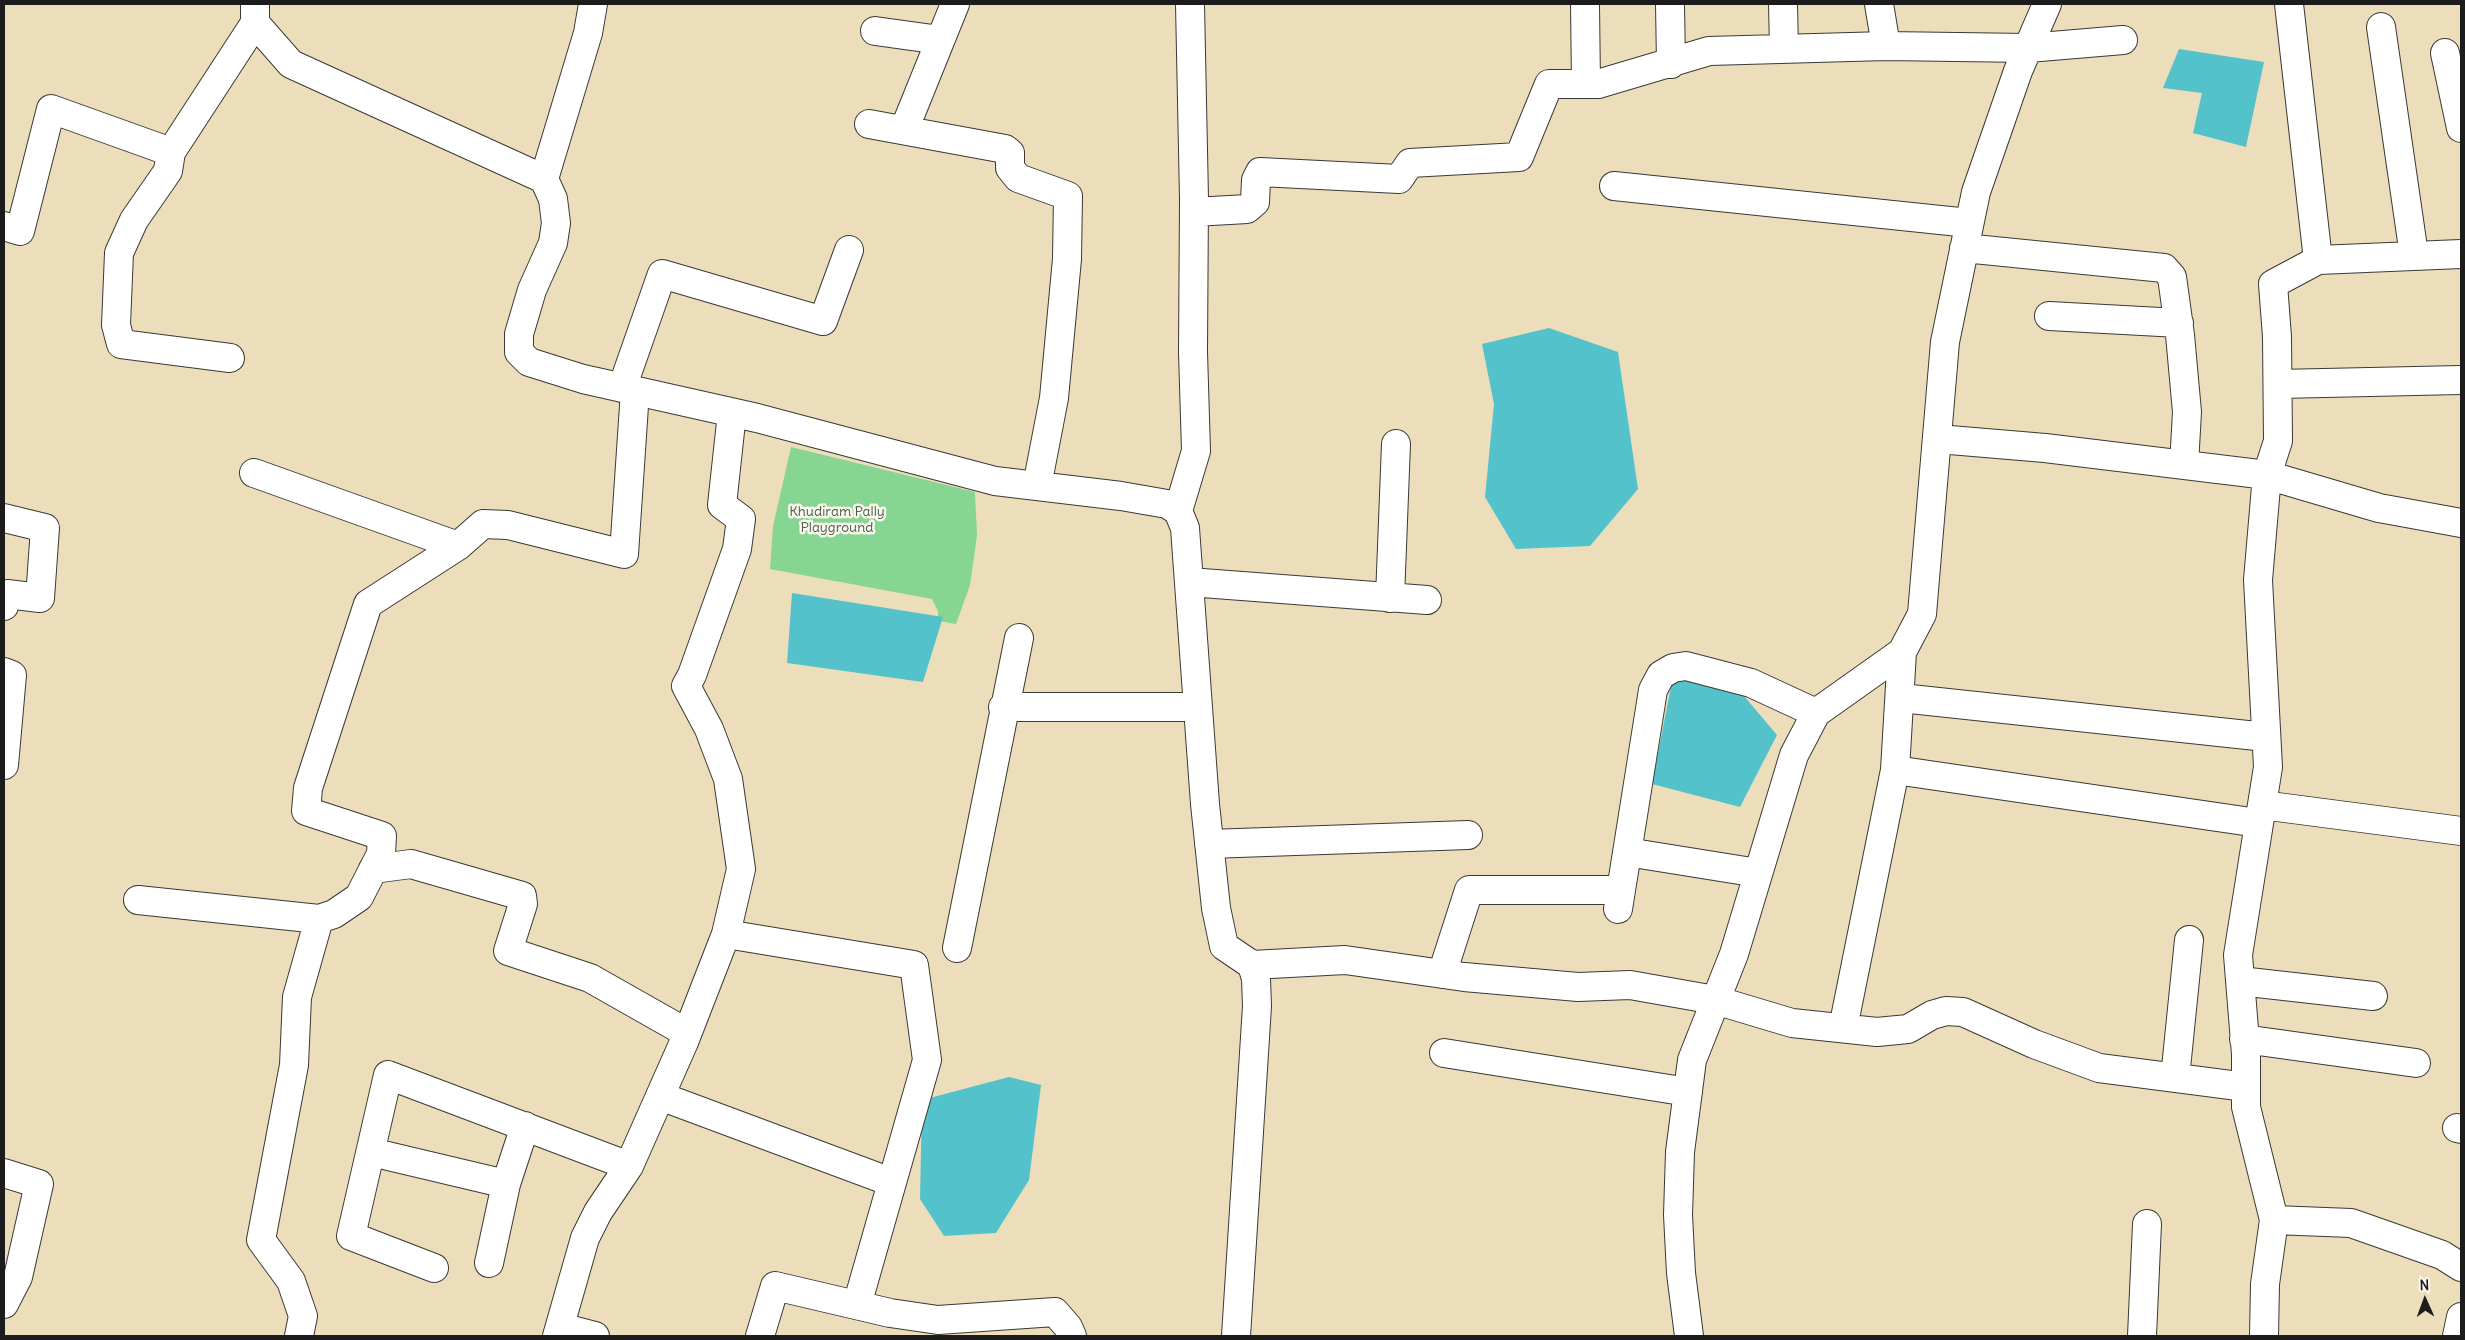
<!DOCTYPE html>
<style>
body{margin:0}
#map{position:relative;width:2465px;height:1340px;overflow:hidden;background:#eddebb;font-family:Delius,sans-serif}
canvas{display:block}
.frame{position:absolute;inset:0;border:5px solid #1c1c1c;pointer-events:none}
.north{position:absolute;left:2400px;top:1275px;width:50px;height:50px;-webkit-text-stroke:4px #fbf7ec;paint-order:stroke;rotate:358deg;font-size:14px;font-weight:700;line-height:20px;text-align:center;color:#1c1c1c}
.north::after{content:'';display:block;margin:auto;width:18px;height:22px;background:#1c1c1c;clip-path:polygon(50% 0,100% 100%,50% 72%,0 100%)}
</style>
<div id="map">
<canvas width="2465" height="1340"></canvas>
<div class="frame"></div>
<div class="north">N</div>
</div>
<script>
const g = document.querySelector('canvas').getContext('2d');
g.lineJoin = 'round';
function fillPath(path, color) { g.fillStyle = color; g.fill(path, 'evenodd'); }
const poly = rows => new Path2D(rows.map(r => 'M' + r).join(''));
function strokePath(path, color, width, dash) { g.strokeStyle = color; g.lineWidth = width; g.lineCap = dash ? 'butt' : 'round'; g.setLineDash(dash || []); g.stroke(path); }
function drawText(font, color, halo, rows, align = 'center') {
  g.font = font + ' Delius,sans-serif'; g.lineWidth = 5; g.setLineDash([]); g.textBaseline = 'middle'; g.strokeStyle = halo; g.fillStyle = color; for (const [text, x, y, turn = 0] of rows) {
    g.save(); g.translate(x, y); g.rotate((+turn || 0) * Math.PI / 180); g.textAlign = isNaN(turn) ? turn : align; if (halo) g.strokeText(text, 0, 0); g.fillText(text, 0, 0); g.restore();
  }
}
fillPath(poly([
 [791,447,975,492,977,536,970,585,956,624,938,621,938,611,932,599,770,569,773,526]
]), '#87d593');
fillPath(poly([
 [2179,49,2264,62,2246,147,2193,133,2202,93,2163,88],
 [1549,328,1618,352,1638,489,1590,546,1516,549,1485,497,1494,404,1482,344],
 [792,593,943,617,923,682,787,663],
 [1674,671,1744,696,1777,735,1740,807,1652,784],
 [1009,1077,1041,1085,1029,1180,996,1233,944,1236,920,1199,922,1100]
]), '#54c2cb');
const minor = poly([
 [255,4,255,23,291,64,544,179,553,199,556,223,553,243,532,290,519,334,519,352,529,362,583,379,757,418,995,481,1121,496,1167,504,1178,511,1185,528,1205,804,1216,908,1224,946,1252,965,1256,979,1257,1006,1236,1336],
 [1585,4,1586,84],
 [1670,4,1671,64],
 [1783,4,1784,49],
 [1879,4,1886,46],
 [2289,4,2318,260,2273,284,2277,337,2278,441,2267,475,2379,508,2461,523],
 [2381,27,2414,255],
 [875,31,940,40],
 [2445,53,2461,128],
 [869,124,1005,149,1010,153,1010,168,1018,178,1068,196,1067,259,1054,398,1037,486],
 [904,130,955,4],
 [544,179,588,33,593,4],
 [1614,186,1969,223],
 [1194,212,1247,209,1255,202,1256,180,1260,172,1399,179,1410,163,1519,157,1549,84,1598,84,1709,51,1886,46,2028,48,2123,40],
 [4,226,20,231,51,109,171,152],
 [1964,248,2164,268,2172,277,2180,335,2187,412,2184,465],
 [2318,260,2461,254],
 [2049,316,2179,323],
 [230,358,121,344,116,325,119,253,134,220,168,171,171,152,255,23],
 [2278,384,2461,380],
 [622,388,662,274,823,321,849,250],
 [1938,439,2045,448,2267,475,2258,580,2268,767,2238,955,2246,1054,2246,1107,2274,1220,2351,1223,2442,1255,2461,1267],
 [254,473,458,546],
 [1178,511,1196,451,1193,352,1194,199,1190,4],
 [4,518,45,528,40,598,7,594,4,606],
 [1189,582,1427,600],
 [1390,598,1396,444],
 [1902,652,1895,770,2258,823],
 [4,672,12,675,4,765],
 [1901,698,2266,737],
 [1003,707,1198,707],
 [2262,805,2461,831],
 [1209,844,1468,835],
 [1627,852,1758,873],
 [373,869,411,864,522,896,523,904,508,951,590,978,687,1033],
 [138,900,319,919],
 [1618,909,1653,690,1661,675,1673,668,1686,666,1751,683,1816,713],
 [726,934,914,965,927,1060,857,1305],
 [957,948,1019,638],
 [1252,965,1345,960,1464,977,1578,987,1630,985,1715,1000,1792,1023,1877,1032,1908,1029,1932,1015,1946,1011,1963,1012,2034,1044,2099,1068,2246,1087],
 [1442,974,1469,890,1621,890],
 [2240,981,2373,996],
 [1843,1028,1895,770],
 [2244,1039,2416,1063],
 [1444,1053,1688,1092],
 [2175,1078,2189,940],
 [660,1096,891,1182],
 [2457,1128,2461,1129],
 [371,1152,506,1184],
 [4,1173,39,1184,18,1277,4,1304],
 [489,1263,506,1184,525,1126],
 [434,1268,351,1236,388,1075,629,1166],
 [560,1327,595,1336],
 [299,1336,303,1316,291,1281,261,1240,294,1065,297,997,319,919,334,914,359,897,381,854,382,836,306,811,308,788,368,604,458,546,483,524,508,525,624,554,635,391],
 [557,1336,585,1238,598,1212,629,1166,684,1042,726,934,741,869,728,779,709,729,686,686,692,675,737,549,741,519,722,505,732,413],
 [760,1336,775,1286,890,1313,938,1320,1055,1312,1068,1327,1072,1336],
 [1689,1336,1681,1273,1678,1215,1680,1152,1692,1060,1734,954,1794,755,1816,713,1902,652,1922,614,1945,342,1976,192,2018,71,2047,4],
 [2142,1336,2147,1224],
 [2264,1336,2265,1284,2274,1220],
 [2457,1336,2461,1317]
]);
strokePath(minor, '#3b3934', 30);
strokePath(minor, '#fff', 28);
drawText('14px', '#415d46', '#fbf7ec', [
 ["Khudiram Pally",837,512],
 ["Playground",837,528]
]);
</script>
